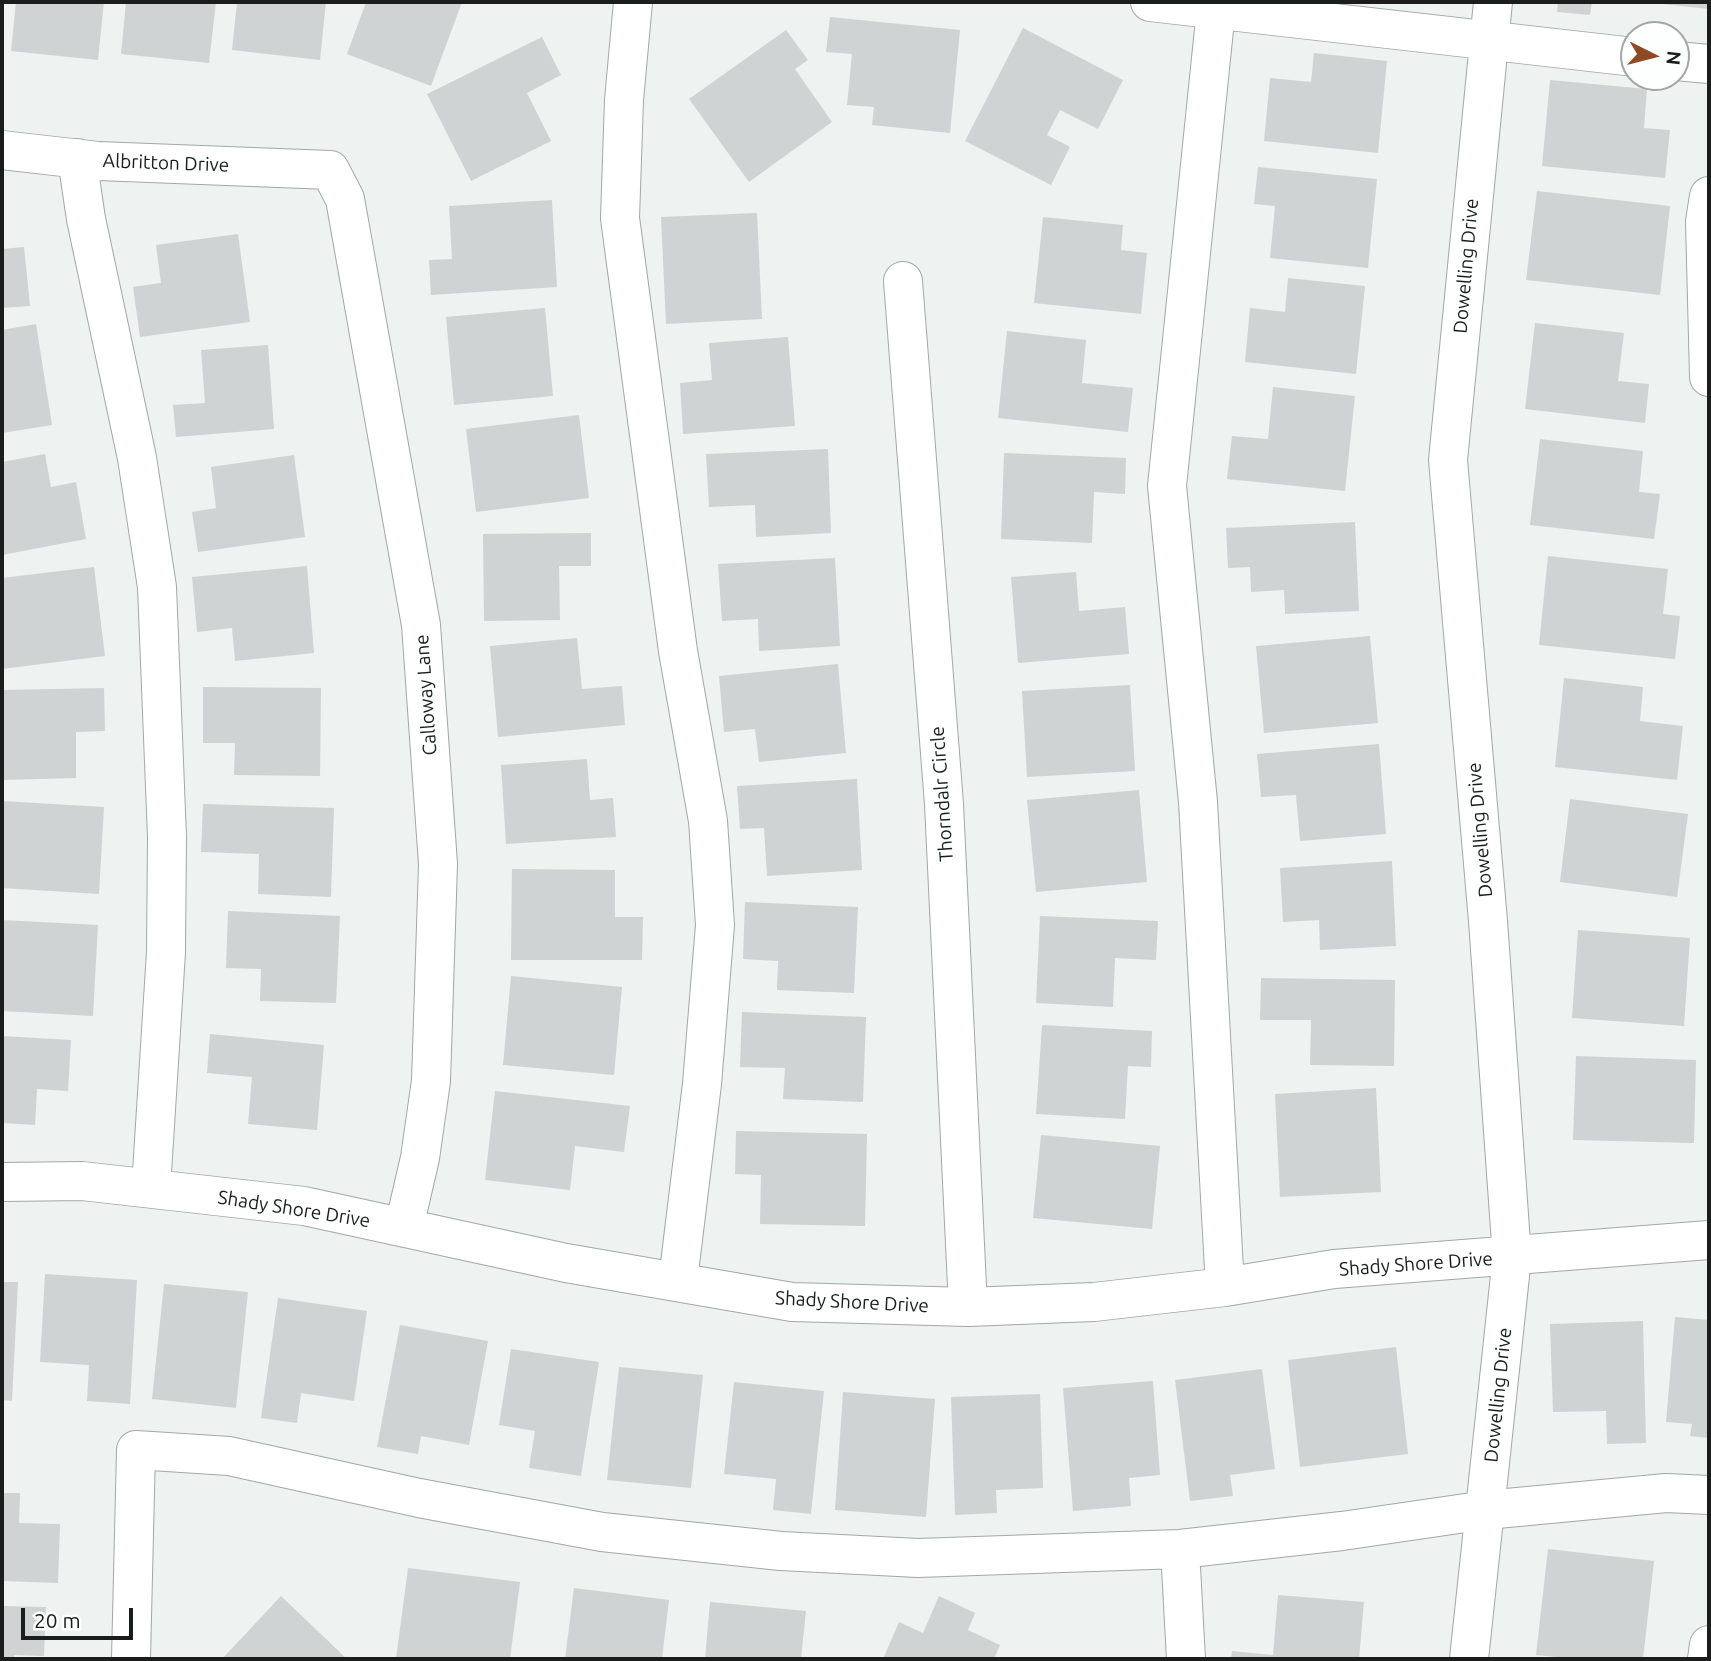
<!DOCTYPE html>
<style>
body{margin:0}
#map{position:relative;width:1711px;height:1661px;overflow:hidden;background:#eef2f1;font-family:Ubuntu,sans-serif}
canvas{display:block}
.frame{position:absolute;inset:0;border:4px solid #1b1c1c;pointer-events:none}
.north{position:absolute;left:1620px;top:21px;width:70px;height:70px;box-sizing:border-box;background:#fdffff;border:2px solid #a3a4a4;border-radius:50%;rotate:96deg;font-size:19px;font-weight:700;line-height:28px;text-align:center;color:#1b1c1c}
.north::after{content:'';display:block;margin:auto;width:24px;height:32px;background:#904a23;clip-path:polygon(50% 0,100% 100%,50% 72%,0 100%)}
.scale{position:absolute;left:21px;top:1608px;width:112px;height:32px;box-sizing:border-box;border:4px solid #1b1c1c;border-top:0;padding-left:9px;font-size:21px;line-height:24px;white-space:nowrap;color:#1b1c1c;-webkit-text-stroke:5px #fdffff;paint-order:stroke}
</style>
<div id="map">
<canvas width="1711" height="1661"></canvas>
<div class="frame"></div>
<div class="north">N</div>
<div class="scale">20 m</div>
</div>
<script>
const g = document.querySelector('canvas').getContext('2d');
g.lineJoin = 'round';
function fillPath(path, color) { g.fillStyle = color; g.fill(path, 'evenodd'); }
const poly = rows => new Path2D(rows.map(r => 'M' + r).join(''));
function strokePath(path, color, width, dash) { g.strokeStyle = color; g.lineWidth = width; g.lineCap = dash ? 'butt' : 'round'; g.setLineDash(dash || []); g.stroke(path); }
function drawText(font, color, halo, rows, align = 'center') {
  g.font = font + ' Ubuntu,sans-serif'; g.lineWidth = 5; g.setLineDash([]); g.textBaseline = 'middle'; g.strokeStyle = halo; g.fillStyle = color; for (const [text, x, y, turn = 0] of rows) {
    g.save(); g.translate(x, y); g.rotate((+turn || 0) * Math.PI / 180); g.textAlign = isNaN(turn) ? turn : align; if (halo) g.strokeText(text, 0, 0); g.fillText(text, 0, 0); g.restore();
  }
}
fillPath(poly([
 [16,2,104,2,98,60,11,51],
 [126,2,216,2,209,63,121,54],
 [237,2,326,2,320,60,232,50],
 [366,2,462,2,431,86,347,54],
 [1558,2,1592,2,1590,15,1557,12],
 [1662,2,1709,2,1709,9,1662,4],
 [830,17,960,30,950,133,872,125,874,107,847,105,852,54,826,52],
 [1023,28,1123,80,1098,129,1060,110,1047,135,1070,147,1051,185,965,141],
 [786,30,808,60,795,69,832,122,749,182,689,99],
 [542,37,561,75,527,93,551,141,471,181,427,94],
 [1314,53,1387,61,1378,153,1264,141,1270,78,1311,82],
 [1550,80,1647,89,1644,128,1670,130,1665,178,1542,166],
 [1258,167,1377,179,1368,268,1270,258,1275,206,1254,204],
 [1537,191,1670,206,1660,295,1526,280],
 [552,200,557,287,431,295,429,260,452,259,449,206],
 [757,213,762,319,666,324,661,217],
 [1043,217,1123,225,1121,250,1147,253,1141,314,1034,303],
 [238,234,250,322,140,337,133,287,161,283,156,245],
 [24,247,30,306,2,308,2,249],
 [1288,278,1365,286,1356,374,1245,362,1250,308,1285,312],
 [545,308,553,396,454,405,446,317],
 [1535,323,1624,333,1618,381,1649,384,1645,423,1525,409],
 [36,324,52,425,2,433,2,330],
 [1007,331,1086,340,1082,383,1133,388,1128,432,998,418],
 [788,337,795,426,683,434,680,383,712,380,709,343],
 [268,345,274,429,176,437,173,405,205,403,201,350],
 [1273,387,1355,396,1345,491,1227,479,1232,436,1268,439],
 [579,415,589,498,476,512,466,429],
 [1540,439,1643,451,1639,492,1660,494,1654,539,1530,525],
 [828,449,831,533,756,537,755,505,709,507,706,454],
 [1004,453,1126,458,1125,494,1094,492,1092,543,1001,539],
 [45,454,51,487,76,482,86,539,2,555,2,462],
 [294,455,305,537,198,552,192,512,216,508,211,467],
 [1355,522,1359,611,1285,614,1284,590,1251,592,1250,567,1228,568,1226,528],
 [591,533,591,566,559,566,560,620,484,621,483,534],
 [1548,556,1668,569,1663,614,1680,616,1675,659,1539,645],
 [835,558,840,646,759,651,758,619,722,621,718,564],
 [307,566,314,653,235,661,232,628,197,632,192,577],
 [94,567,105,656,2,669,2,578],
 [1076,572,1079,611,1125,607,1129,654,1018,663,1011,577],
 [1370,636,1378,723,1264,733,1256,646],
 [577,638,582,689,622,686,625,725,498,737,490,646],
 [838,664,846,753,759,762,755,729,724,732,719,676],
 [1564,678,1643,687,1640,721,1683,726,1677,780,1555,767],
 [1130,685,1135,771,1027,777,1022,691],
 [203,687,321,688,320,776,234,775,235,743,203,743],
 [104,688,105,731,76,732,76,778,2,780,2,690],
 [1379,744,1386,834,1300,841,1296,795,1261,797,1257,754],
 [587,759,590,800,613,798,616,837,506,844,501,765],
 [857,779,862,870,767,876,764,828,740,829,737,786],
 [1139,790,1147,882,1036,892,1027,800],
 [1570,799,1688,814,1677,897,1560,882],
 [2,801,104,807,99,894,2,888],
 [203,804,334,808,331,897,258,894,259,854,201,852],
 [1392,861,1396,946,1320,950,1319,920,1283,922,1280,868],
 [512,869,615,870,615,917,643,917,642,960,511,960],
 [745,902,858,907,854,993,777,990,778,961,743,959],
 [228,911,340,916,336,1003,260,1001,261,969,226,968],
 [1040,916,1158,921,1156,960,1115,958,1113,1007,1036,1003],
 [2,920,98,925,93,1016,2,1011],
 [1578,930,1690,938,1684,1026,1572,1018],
 [511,976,622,987,614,1075,503,1065],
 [1261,978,1395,980,1394,1066,1310,1065,1311,1020,1260,1020],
 [742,1012,866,1017,863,1102,783,1099,785,1068,740,1067],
 [1042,1025,1152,1031,1151,1067,1128,1066,1125,1119,1036,1114],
 [210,1034,324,1045,317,1130,248,1124,252,1077,207,1073],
 [2,1036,71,1040,68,1091,37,1089,35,1125,2,1123],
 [1576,1056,1696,1060,1694,1143,1573,1140],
 [1376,1088,1381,1192,1280,1197,1275,1094],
 [495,1091,630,1106,624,1152,575,1146,570,1190,485,1180],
 [736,1131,867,1134,865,1226,760,1224,761,1175,735,1174],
 [1041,1135,1160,1146,1152,1229,1033,1218],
 [45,1274,137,1280,130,1404,87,1401,89,1365,40,1362],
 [2,1282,18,1282,12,1401,2,1400],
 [164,1284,248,1292,236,1408,152,1399],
 [278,1298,367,1311,354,1401,301,1393,297,1423,261,1418],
 [1675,1317,1709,1320,1709,1438,1690,1436,1692,1424,1666,1422],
 [1643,1321,1646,1443,1607,1444,1606,1411,1553,1412,1550,1324],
 [400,1325,488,1341,469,1445,421,1436,418,1454,377,1447],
 [1396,1347,1408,1454,1300,1467,1288,1360],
 [511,1349,599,1362,581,1476,529,1468,535,1431,499,1425],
 [619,1367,703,1375,691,1488,607,1480],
 [1262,1369,1275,1469,1230,1475,1233,1496,1190,1501,1175,1380],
 [1153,1381,1160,1475,1129,1478,1131,1506,1073,1511,1063,1388],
 [734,1382,824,1391,811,1514,773,1510,776,1479,724,1474],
 [843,1392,935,1399,926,1517,835,1510],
 [1040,1394,1043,1488,996,1490,997,1513,955,1515,951,1397],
 [2,1493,20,1493,19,1523,60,1524,58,1583,2,1581],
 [1548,1549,1654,1561,1643,1659,1576,1659,1536,1655],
 [408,1568,520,1582,510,1659,396,1659],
 [574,1588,669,1600,662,1659,565,1659],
 [1278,1595,1364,1602,1359,1659,1231,1659,1232,1651,1273,1655],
 [281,1596,347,1659,222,1659],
 [939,1596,975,1613,968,1630,1000,1645,994,1659,883,1659,899,1622,923,1633],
 [710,1602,806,1611,801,1659,705,1659],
 [2,1606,46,1607,44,1656,14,1655,14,1659,2,1659]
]), '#cfd3d3');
const minor = poly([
 [633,2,624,100,620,218,678,651,708,821,715,925,702,1084,678,1280],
 [1150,2,1634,57],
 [1216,10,1167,486,1198,802,1225,1287],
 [1676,61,1709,64],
 [2,150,98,161,330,170,345,199,421,625,438,864,431,1081,420,1158,404,1227],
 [77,158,86,219,137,458,157,587,167,837,166,952,151,1188],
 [1709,196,1705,222,1709,377],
 [903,281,944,804,968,1307],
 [2,1182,82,1181,304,1206,566,1263,792,1302,968,1307,1094,1302,1225,1287,1334,1269,1709,1240],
 [1180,1549,1186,1659],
 [131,1659,136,1450,229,1456,419,1498,602,1532,781,1551,918,1558,1180,1549,1342,1531,1486,1510,1666,1493,1709,1495],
 [1469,1659,1512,1257,1488,921,1448,460,1493,2],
 [1707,1659,1709,1645]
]);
strokePath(minor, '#a3a7a7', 40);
strokePath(minor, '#fff', 38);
drawText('19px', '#1b1c1c', '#fdffff', [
 ["Albritton Drive",166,163,2],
 ["Dowelling Drive",1466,266,-85],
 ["Calloway Lane",426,695,-94],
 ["Thorndalr Circle",942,794,-94],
 ["Dowelling Drive",1480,830,-95],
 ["Shady Shore Drive",294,1209,9],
 ["Shady Shore Drive",1416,1264,-4],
 ["Shady Shore Drive",852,1302,3],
 ["Dowelling Drive",1498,1395,-84]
]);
</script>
